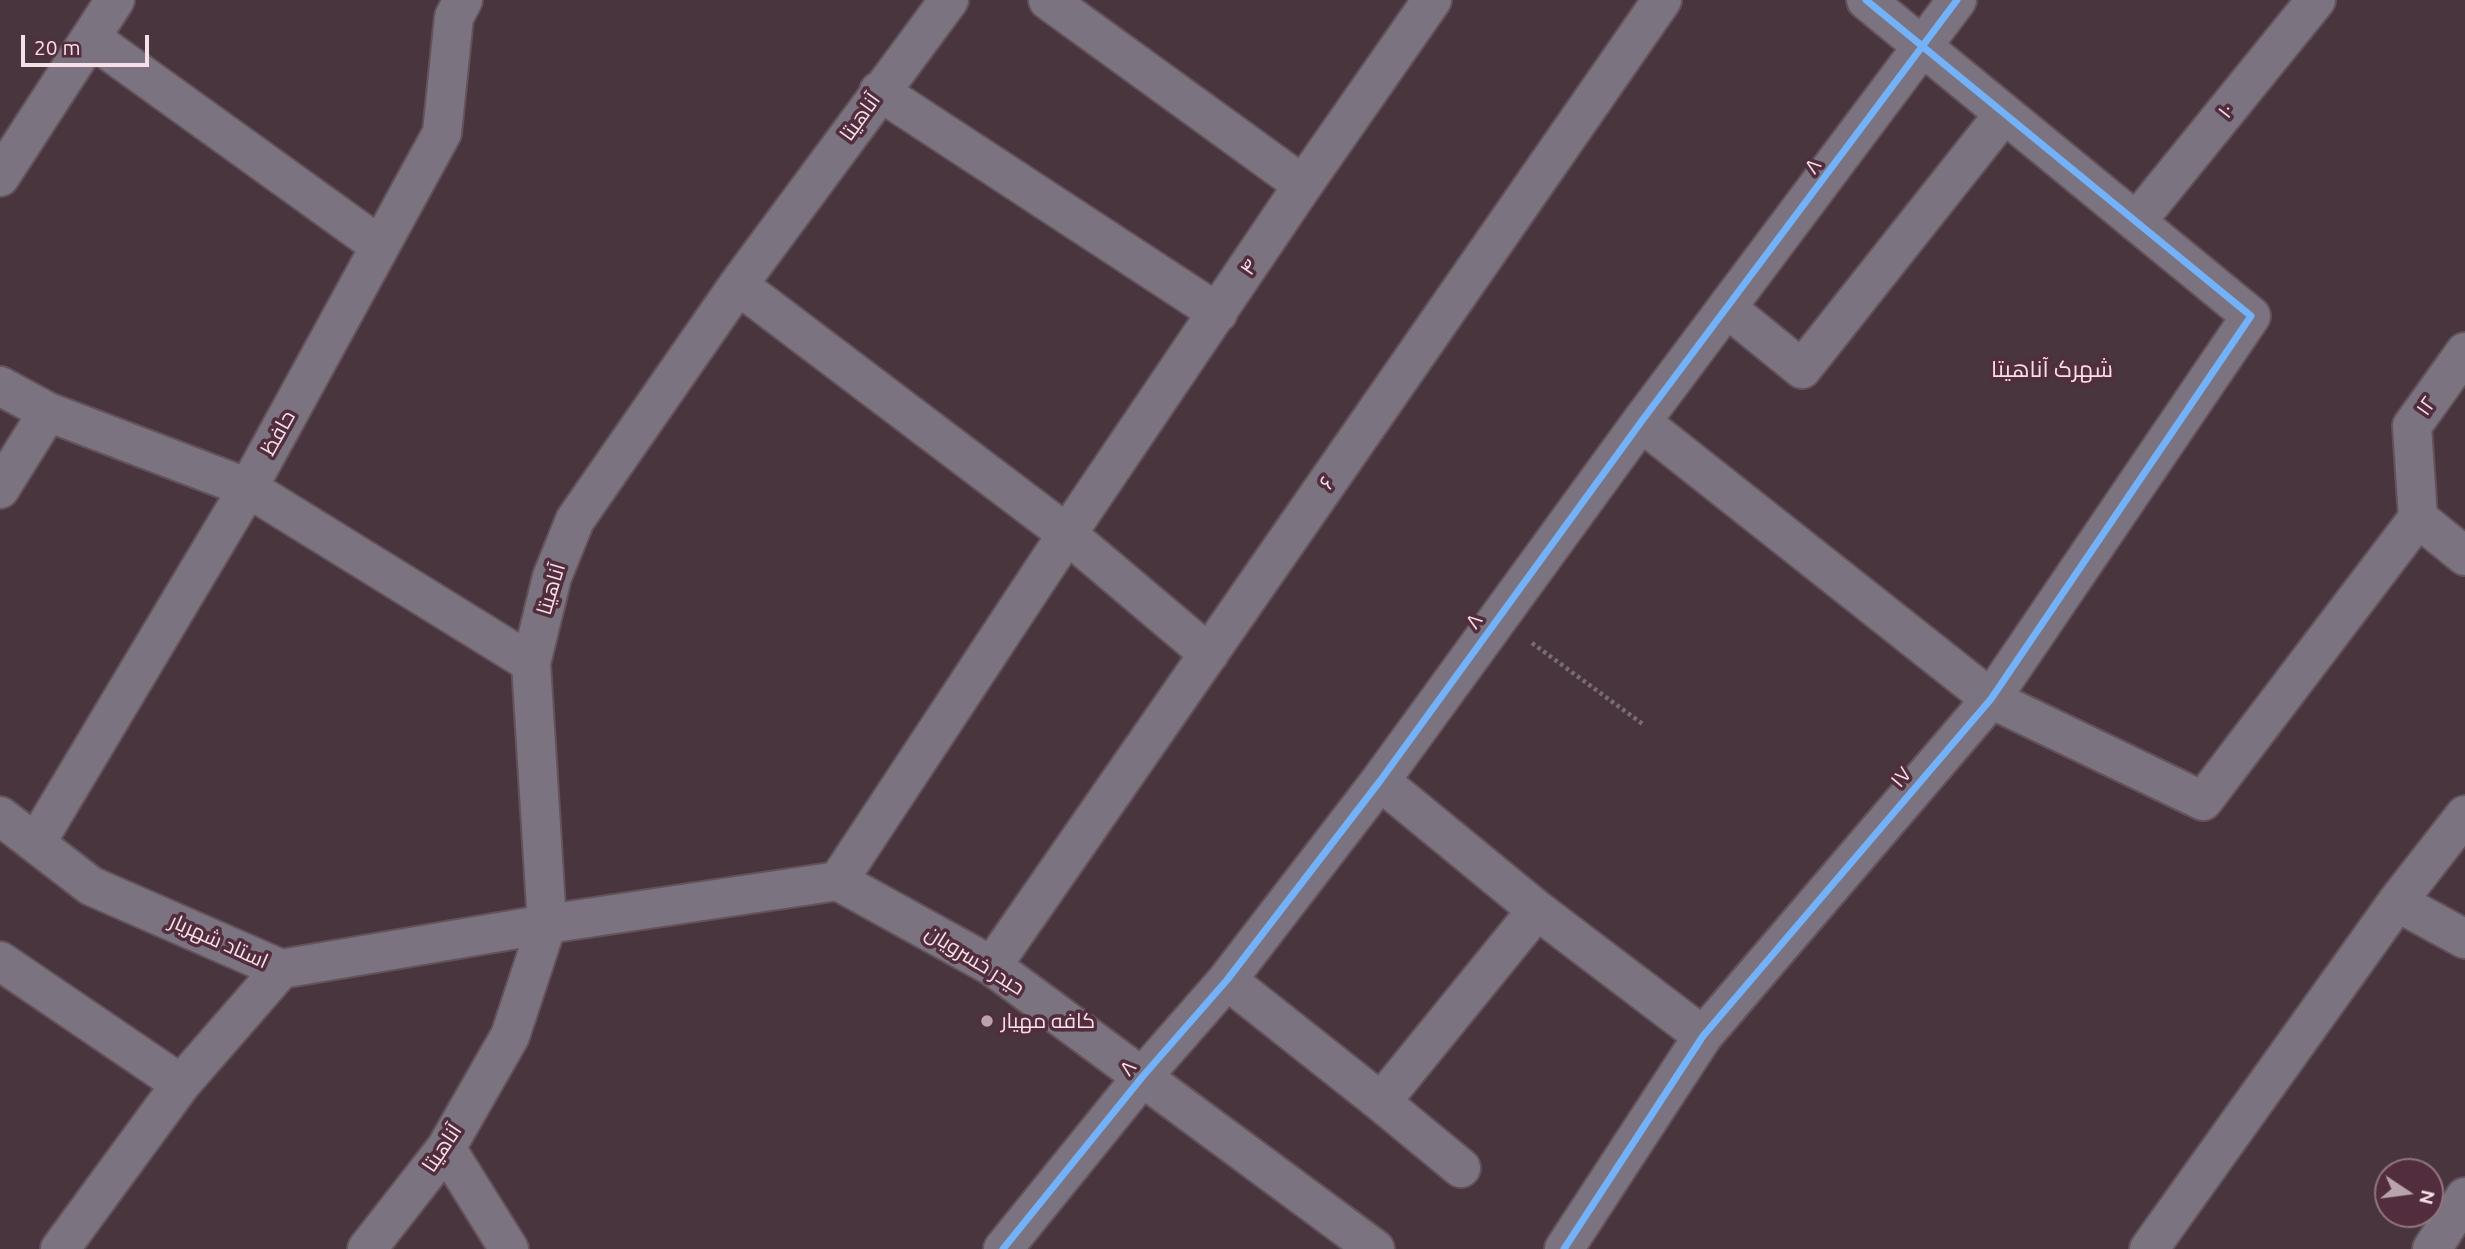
<!DOCTYPE html>
<meta charset="utf-8">
<style>
body{margin:0}
#map{position:relative;width:2465px;height:1249px;overflow:hidden;background:#49353e;font-family:Ubuntu,sans-serif}
canvas{display:block}
.north{position:absolute;left:2374px;top:1158px;width:70px;height:70px;box-sizing:border-box;background:#512d3d;border:2px solid #937481;border-radius:50%;rotate:103deg;font-size:19px;font-weight:700;line-height:28px;text-align:center;color:#f7dfe8}
.north::after{content:'';display:block;margin:auto;width:24px;height:32px;background:#baa4ac;clip-path:polygon(50% 0,100% 100%,50% 72%,0 100%)}
.scale{position:absolute;left:21px;top:35px;width:128px;height:32px;box-sizing:border-box;border:4px solid #f7dfe8;border-top:0;padding-left:9px;font-size:21px;line-height:24px;white-space:nowrap;color:#f7dfe8;-webkit-text-stroke:5px #512d3d;paint-order:stroke}
</style>
<div id="map">
<canvas width="2465" height="1249"></canvas>
<div class="north">N</div>
<div class="scale">20 m</div>
</div>
<script>
const g = document.querySelector('canvas').getContext('2d');
g.lineJoin = 'round';
const poly = rows => new Path2D(rows.map(r => 'M' + r).join(''));
function strokePath(path, color, width, dash) { g.strokeStyle = color; g.lineWidth = width; g.lineCap = dash ? 'butt' : 'round'; g.setLineDash(dash || []); g.stroke(path); }
function drawText(font, color, halo, rows, align = 'center') {
  g.font = font + ' Ubuntu,Cairo,sans-serif'; g.lineWidth = 7; g.setLineDash([]); g.textBaseline = 'middle'; g.strokeStyle = halo; g.fillStyle = color; for (const [text, x, y, turn = 0] of rows) {
    g.save(); g.translate(x, y); g.rotate((+turn || 0) * Math.PI / 180); g.textAlign = isNaN(turn) ? turn : align; if (halo) g.strokeText(text, 0, 0); g.fillText(text, 0, 0); g.restore();
  }
}
const minor = poly([
 [1048,0,1303,185],
 [91,38,380,246],
 [879,91,1218,313],
 [0,177,115,0],
 [2136,222,2316,0],
 [738,285,1067,534,1209,654],
 [1728,309,1802,369,2004,114],
 [2465,352,2412,426,2418,518,2465,556],
 [0,386,48,412,248,488,531,663],
 [1641,422,1991,699,2203,801,2418,518],
 [0,489,48,412],
 [1380,781,1537,910,1703,1036],
 [0,816,91,886,281,969,547,924,838,881,992,966,1375,1249],
 [36,843,248,488,442,133,454,17,463,0],
 [838,881,1067,534,1303,185,1432,0],
 [2397,902,2465,939],
 [0,961,181,1084],
 [992,966,1662,0],
 [1227,980,1381,1102,1461,1168],
 [1381,1102,1537,910],
 [446,1148,509,1249],
 [60,1249,181,1084,281,969],
 [367,1249,446,1148,510,1036,547,924,531,663,552,577,575,520,738,285,949,0],
 [1003,1249,1143,1076,1227,980,1380,781,1641,422,1957,0],
 [1564,1249,1703,1036,1991,699,2251,316,1866,0],
 [2149,1249,2397,902,2465,815],
 [2432,1249,2465,1197]
]);
strokePath(minor, '#635259', 42);
strokePath(poly([
 [1532,643,1644,725]
]), '#776d78', 4.5, [3.5, 3.5]);
strokePath(minor, '#7b7380', 38);
strokePath(poly([
 [1003,1249,1143,1076,1227,980,1380,781,1641,422,1957,0],
 [1564,1249,1703,1036,1991,699,2251,316,1866,0]
]), '#73b2f8', 7);
for (const [x, y, r, color] of [
 [987,1021,7,"#baa4ac"]
]) { const dot = new Path2D(); dot.arc(x, y, r, 0, 2 * Math.PI); g.fillStyle = color; g.fill(dot); strokePath(dot, '#512d3d', 2.5); }
drawText('21px', '#f7dfe8', '#512d3d', [
 ["۱۰",2226,111,-51],
 ["آناهیتا",860,117,-54],
 ["۸",1813,166,-53],
 ["۴",1249,267,-56],
 ["۱۲",2426,406,-55],
 ["حافظ",278,433,-61],
 ["۶",1327,483,-55],
 ["آناهیتا",551,589,-73],
 ["۸",1474,621,-54],
 ["۱۷",1901,777,-50],
 ["استاد شهریار",219,941,24],
 ["حیدر خسرویان",975,960,32],
 ["۸",1128,1068,-50],
 ["آناهیتا",442,1148,-56]
]);
drawText('21px', '#f7dfe8', '#512d3d', [
 ["کافه مهیار",1001,1021]
], 'left');
drawText('23px', '#f7dfe8', '#512d3d', [
 ["شهرک آناهیتا",2052,369]
]);
</script>
